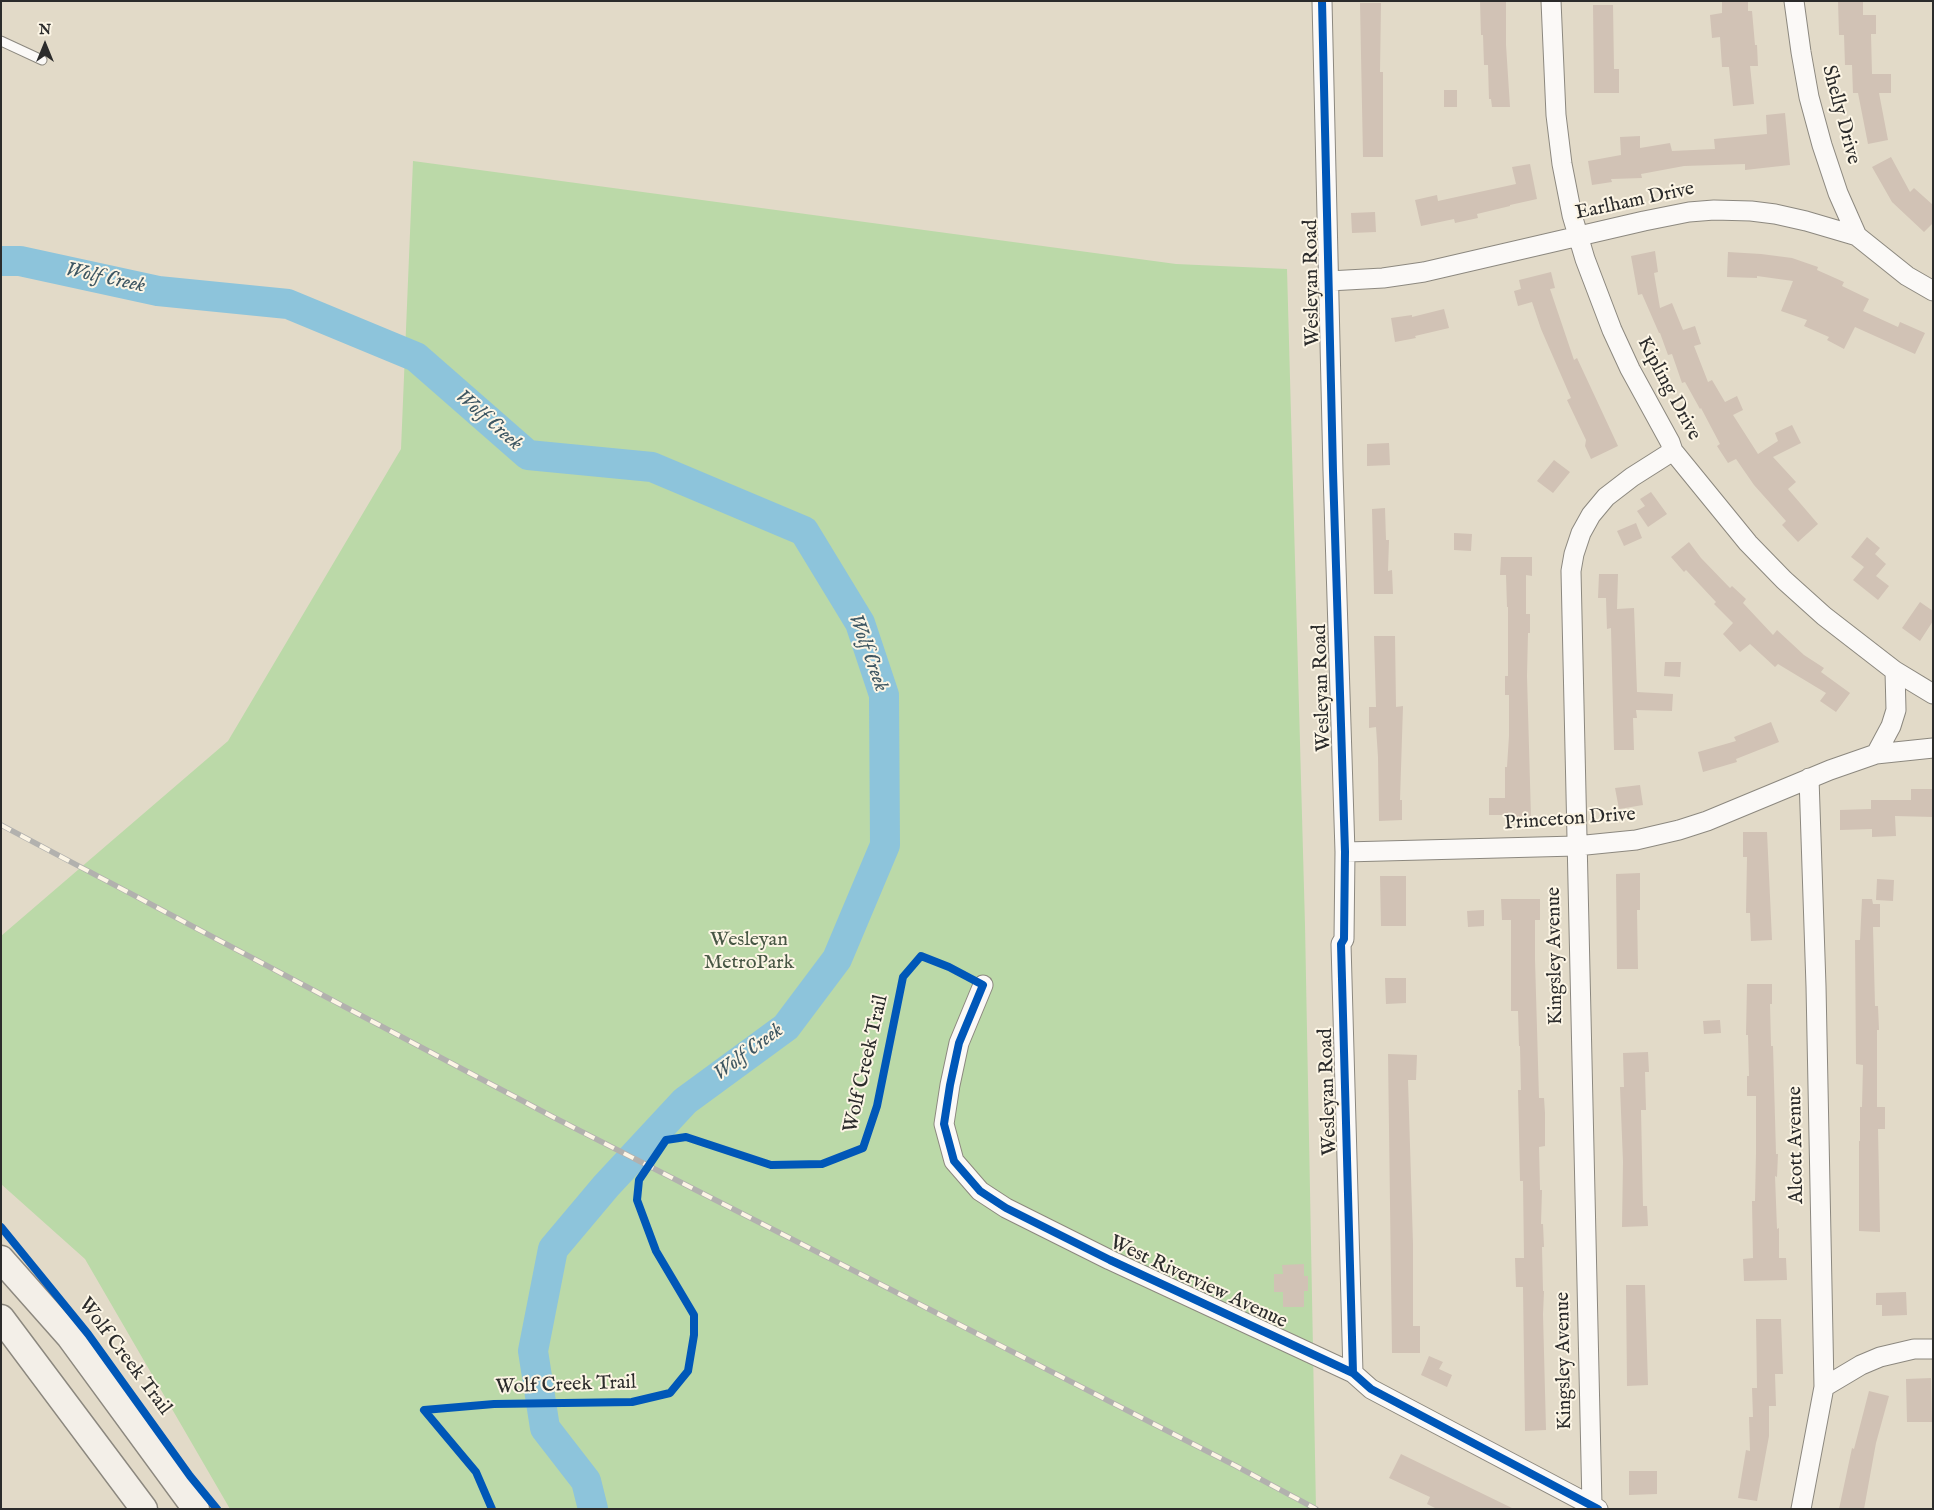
<!DOCTYPE html>
<style>
body{margin:0}
#map{position:relative;width:1934px;height:1510px;overflow:hidden;background:#e2dac8;font-family:"IM FELL English",serif}
canvas{display:block}
.frame{position:absolute;inset:0;border:2px solid #2b2b2b;pointer-events:none}
.north{position:absolute;left:20px;top:20px;width:50px;height:50px;-webkit-text-stroke:4px #fcf5e5;paint-order:stroke;rotate:0deg;font-size:14px;font-weight:700;line-height:20px;text-align:center;color:#2b2b2b}
.north::after{content:'';display:block;margin:auto;width:18px;height:22px;background:#2b2b2b;clip-path:polygon(50% 0,100% 100%,50% 72%,0 100%)}
</style>
<div id="map">
<canvas width="1934" height="1510"></canvas>
<div class="frame"></div>
<div class="north">N</div>
</div>
<script>
const g = document.querySelector('canvas').getContext('2d');
g.lineJoin = 'round';
function fillPath(path, color) { g.fillStyle = color; g.fill(path, 'evenodd'); }
const poly = rows => new Path2D(rows.map(r => 'M' + r).join(''));
function strokePath(path, color, width, dash) { g.strokeStyle = color; g.lineWidth = width; g.lineCap = dash ? 'butt' : 'round'; g.setLineDash(dash || []); g.stroke(path); }
function drawText(font, color, halo, rows, align = 'center') {
  g.font = font + ' "IM FELL English",serif'; g.lineWidth = 4; g.setLineDash([]); g.textBaseline = 'middle'; g.strokeStyle = halo; g.fillStyle = color; for (const [text, x, y, turn = 0] of rows) {
    g.save(); g.translate(x, y); g.rotate((+turn || 0) * Math.PI / 180); g.textAlign = isNaN(turn) ? turn : align; if (halo) g.strokeText(text, 0, 0); g.fillText(text, 0, 0); g.restore();
  }
}
fillPath(poly([
 [413,161,1176,264,1287,269,1305,925,1316,1509,230,1509,85,1259,1,1184,1,936,228,741,401,449]
]), '#bbd9a8');
strokePath(poly([
 [1,261,20,261,158,291,288,304,416,357,528,455,652,467,804,531,860,623,884,695,885,845,837,959,786,1027,685,1101,606,1186,553,1249,533,1351,545,1428,586,1481,593,1509]
]), '#8dc4db', 30);
fillPath(poly([
 [1480,1,1506,1,1506,45,1510,107,1492,107,1491,99,1489,99,1488,65,1484,65,1483,35,1481,35],
 [1722,1,1748,1,1748,11,1752,11,1755,45,1757,45,1758,66,1750,66,1754,104,1733,106,1729,67,1722,67,1720,37,1712,38,1710,15,1722,13],
 [1838,1,1863,1,1863,15,1876,15,1876,34,1871,34,1872,74,1891,74,1891,93,1879,93,1888,140,1868,144,1858,93,1853,93,1852,65,1845,65,1844,35,1839,35],
 [1360,3,1381,3,1380,72,1383,72,1383,157,1363,157],
 [1593,5,1613,5,1614,69,1619,69,1619,93,1594,93],
 [1444,90,1457,90,1457,107,1444,107],
 [1785,113,1790,165,1745,170,1745,164,1684,166,1641,174,1642,178,1611,179,1612,182,1592,185,1588,161,1621,155,1620,137,1640,136,1640,148,1670,143,1672,151,1715,149,1714,139,1767,134,1766,115],
 [1891,157,1910,192,1914,188,1933,205,1933,223,1924,232,1892,202,1872,167],
 [1530,164,1537,199,1510,205,1510,206,1477,214,1478,218,1455,223,1454,219,1421,226,1415,200,1437,195,1438,201,1516,184,1512,167],
 [1375,212,1376,232,1352,233,1351,213],
 [1655,251,1658,272,1654,273,1660,308,1672,303,1683,330,1695,326,1701,344,1694,346,1708,382,1712,380,1725,402,1737,396,1743,410,1733,415,1758,454,1778,441,1775,433,1792,425,1801,443,1773,457,1796,482,1788,489,1818,524,1798,542,1782,525,1786,521,1754,485,1736,459,1728,463,1717,446,1720,444,1701,408,1700,409,1685,382,1682,383,1672,354,1668,355,1660,333,1659,333,1642,294,1638,295,1631,256],
 [1728,252,1761,254,1792,258,1818,267,1817,270,1844,282,1842,286,1869,299,1863,311,1898,327,1900,322,1925,333,1915,354,1855,327,1844,349,1827,340,1829,337,1804,326,1807,320,1781,311,1793,281,1757,276,1757,278,1727,277],
 [1551,272,1555,288,1550,289,1574,360,1577,358,1618,446,1591,459,1585,446,1586,440,1567,400,1571,398,1541,329,1532,302,1518,306,1514,291,1521,289,1519,280],
 [1444,309,1449,328,1415,336,1416,338,1395,342,1391,318,1412,315,1412,317],
 [1389,443,1390,465,1367,466,1367,444],
 [1554,460,1570,472,1553,493,1537,481],
 [1651,492,1667,514,1648,527,1637,511,1645,506,1640,499],
 [1385,508,1386,540,1389,540,1388,571,1392,570,1393,594,1374,594,1372,509],
 [1636,523,1642,538,1624,546,1617,531],
 [1454,533,1472,534,1471,551,1454,550],
 [1867,537,1880,548,1875,554,1886,564,1876,576,1889,586,1878,600,1853,580,1864,567,1851,557],
 [1689,542,1701,558,1730,588,1732,586,1746,599,1743,603,1773,635,1777,630,1804,655,1824,668,1821,672,1850,693,1836,712,1820,701,1826,693,1778,664,1775,667,1750,644,1740,652,1723,634,1733,623,1714,604,1716,602,1686,570,1684,572,1671,557],
 [1501,557,1532,557,1532,576,1526,575,1526,614,1530,614,1530,633,1528,633,1527,676,1531,818,1507,817,1507,815,1489,815,1489,798,1505,798,1505,767,1507,767,1509,736,1509,695,1505,695,1505,676,1508,676,1508,607,1507,607,1506,575,1500,575],
 [1599,574,1618,574,1617,609,1634,608,1637,692,1673,694,1672,711,1636,710,1637,718,1633,718,1634,750,1614,750,1611,628,1607,629,1606,598,1598,598],
 [1920,602,1933,611,1933,621,1920,641,1902,628],
 [1374,636,1395,636,1396,707,1403,706,1400,800,1402,800,1402,820,1379,821,1378,757,1376,727,1369,728,1369,707,1376,707],
 [1665,662,1681,662,1680,677,1664,676],
 [1771,722,1779,742,1736,759,1737,762,1703,772,1698,752,1736,741,1734,737],
 [1640,785,1643,805,1619,809,1615,788],
 [1911,789,1933,789,1933,817,1895,816,1896,836,1872,837,1872,829,1840,830,1840,810,1871,809,1871,800,1911,800],
 [1743,832,1767,832,1772,940,1751,941,1750,913,1746,913,1747,857,1743,857],
 [1640,873,1640,910,1637,910,1638,969,1617,969,1616,874],
 [1380,876,1406,876,1406,926,1381,926],
 [1877,879,1894,880,1893,901,1876,900],
 [1501,899,1540,899,1540,920,1535,920,1535,960,1539,1098,1544,1098,1545,1113,1545,1146,1539,1147,1540,1190,1542,1190,1541,1224,1543,1224,1544,1247,1542,1247,1543,1291,1544,1291,1543,1314,1546,1430,1525,1431,1523,1287,1516,1287,1515,1258,1524,1258,1523,1181,1520,1181,1518,1090,1521,1090,1520,1046,1519,1046,1518,1011,1511,1011,1511,920,1502,920],
 [1862,899,1872,899,1873,904,1880,904,1880,927,1873,927,1875,1006,1878,1006,1879,1030,1877,1030,1877,1107,1885,1107,1885,1129,1878,1129,1880,1232,1859,1231,1859,1141,1860,1141,1860,1107,1862,1107,1863,1065,1856,1064,1855,940,1860,940],
 [1484,910,1484,926,1468,927,1467,911],
 [1385,978,1406,978,1406,1003,1386,1004],
 [1747,984,1772,984,1772,1004,1770,1004,1771,1046,1773,1046,1776,1154,1778,1154,1777,1177,1775,1176,1777,1229,1779,1228,1779,1258,1786,1258,1787,1280,1744,1281,1743,1259,1753,1258,1752,1201,1755,1201,1756,1153,1756,1096,1747,1096,1747,1076,1749,1076,1748,1035,1746,1035],
 [1720,1020,1721,1033,1704,1034,1703,1021],
 [1648,1052,1649,1072,1645,1072,1646,1110,1641,1110,1643,1206,1647,1206,1648,1226,1622,1227,1623,1162,1620,1087,1624,1087,1623,1053],
 [1388,1054,1417,1055,1416,1080,1408,1080,1413,1244,1413,1326,1420,1326,1420,1353,1392,1353],
 [1304,1264,1304,1276,1308,1276,1308,1291,1304,1291,1304,1307,1283,1307,1283,1292,1274,1292,1274,1274,1283,1274,1282,1265],
 [1626,1285,1645,1285,1648,1385,1627,1386],
 [1906,1292,1907,1315,1882,1316,1882,1305,1876,1305,1876,1293],
 [1756,1319,1781,1319,1783,1374,1775,1374,1776,1406,1769,1406,1769,1436,1757,1501,1738,1498,1746,1450,1750,1451,1749,1417,1753,1417,1752,1388,1757,1388],
 [1429,1356,1443,1362,1439,1369,1452,1375,1447,1387,1421,1375],
 [1931,1378,1932,1422,1907,1422,1906,1379],
 [1869,1391,1889,1396,1876,1443,1864,1509,1839,1509,1852,1448,1854,1449],
 [1401,1454,1514,1509,1437,1509,1427,1504,1430,1497,1389,1478],
 [1629,1471,1657,1471,1657,1494,1629,1495]
]), '#d1c2b5');
const lane = poly([
 [1,41,42,60]
]);
const street = poly([
 [1322,1,1333,471,1345,852,1344,939,1341,944,1353,1373],
 [1551,1,1556,115,1562,164,1572,215,1585,259,1612,330,1630,369,1670,442,1673,451,1748,543,1784,580,1824,616,1895,671,1933,694],
 [1794,1,1801,52,1809,97,1822,145,1838,193,1857,236],
 [1329,281,1383,278,1424,272,1644,221,1689,212,1714,210,1751,211,1775,214,1806,221,1857,236,1907,276,1933,291],
 [1876,754,1891,726,1896,710,1895,671],
 [1345,852,1576,846,1636,840,1679,830,1707,821,1830,770,1876,754,1933,748],
 [983,985,959,1043,950,1085,944,1124,954,1161,980,1191,1006,1208,1110,1260,1353,1373,1371,1389,1598,1509],
 [1824,1387,1861,1365,1880,1357,1914,1349,1933,1349],
 [1592,1505,1571,571,1574,554,1581,533,1591,515,1606,497,1632,477,1673,451],
 [1801,1509,1824,1387,1816,986,1809,778]
]);
const secondary = poly([
 [1,1259,70,1337,196,1509],
 [1,1318,144,1509]
]);
strokePath(lane, '#8c887f', 11);
strokePath(street, '#8c887f', 21);
strokePath(secondary, '#8c887f', 29);
strokePath(lane, '#fbf9f7', 9);
strokePath(street, '#fbf9f7', 19);
strokePath(secondary, '#f3efe8', 26);
const rail = poly([
 [1,825,553,1117,1236,1466,1316,1509]
]);
strokePath(rail, '#b2b1ae', 5.5);
strokePath(rail, '#fcf5e5', 4, [11]);
strokePath(poly([
 [1322,1,1333,471,1345,852,1344,939,1341,944,1353,1373],
 [1,1227,88,1334,190,1476,217,1509],
 [492,1509,476,1472,424,1410,494,1404,632,1402,670,1393,688,1371,694,1335,694,1315,656,1251,637,1200,639,1180,666,1140,686,1137,771,1165,822,1164,863,1148,877,1106,903,977,921,956,949,967,983,985,959,1043,950,1085,944,1124,954,1161,980,1191,1006,1208,1110,1260,1353,1373,1371,1389,1598,1509]
]), '#0057b8', 8);
drawText('20px', '#2b2b2b', '#fcf5e5', [
 ["Shelly Drive",1840,115,75],
 ["Earlham Drive",1635,202,-12],
 ["Wesleyan Road",1313,283,-91],
 ["Kipling Drive",1668,389,62],
 ["Wesleyan Road",1323,688,-92],
 ["Princeton Drive",1570,820,-4],
 ["Kingsley Avenue",1556,956,-91],
 ["Wolf Creek Trail",867,1064,-77],
 ["Wesleyan Road",1329,1092,-92],
 ["Alcott Avenue",1797,1145,-91],
 ["West Riverview Avenue",1198,1283,25],
 ["Wolf Creek Trail",124,1357,53],
 ["Kingsley Avenue",1565,1361,-91],
 ["Wolf Creek Trail",566,1386,-2]
]);
drawText('20px', '#475644', '#fcf5e5', [
 ["Wesleyan",749,941],
 ["MetroPark",749,964]
]);
drawText('italic 21px', '#3d5662', '#fcf5e5', [
 ["Wolf Creek",105,279,12],
 ["Wolf Creek",488,421,41],
 ["Wolf Creek",867,653,70],
 ["Wolf Creek",749,1053,-37]
]);
</script>
